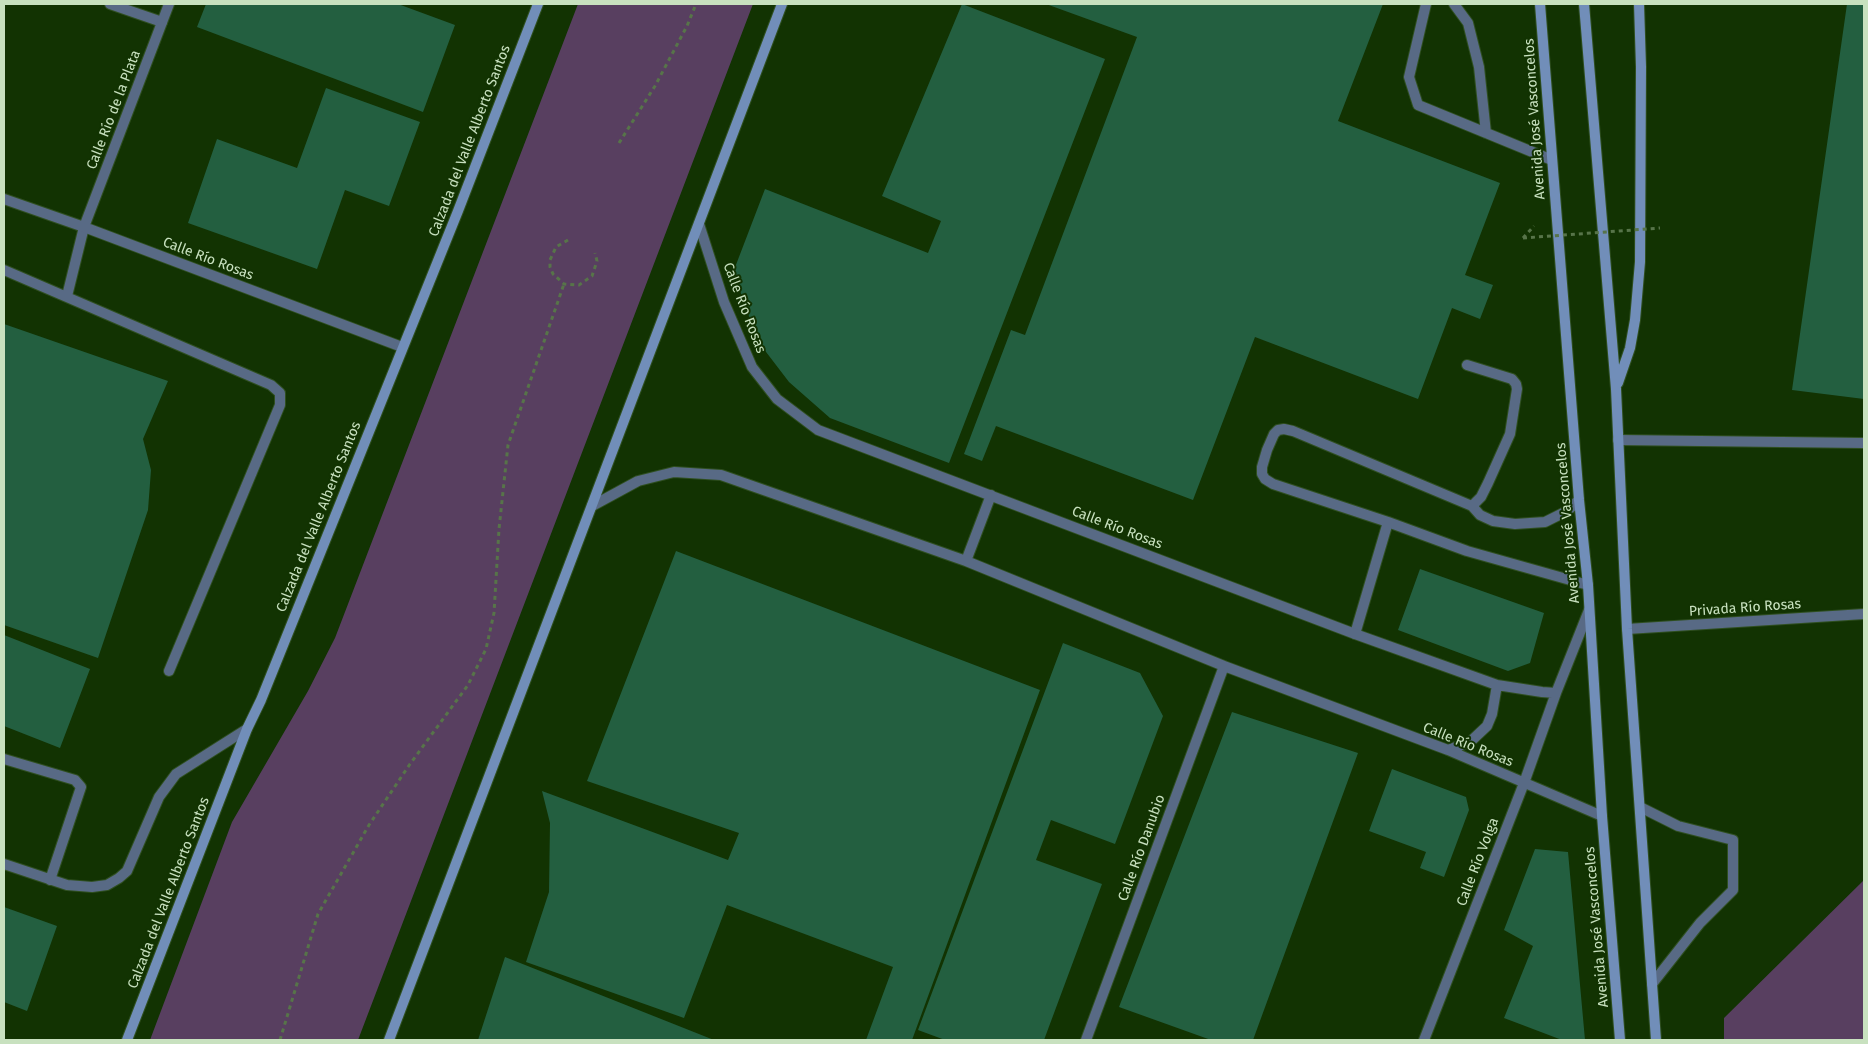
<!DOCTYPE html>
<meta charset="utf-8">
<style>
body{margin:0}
#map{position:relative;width:1868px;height:1044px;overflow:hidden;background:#123302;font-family:"Fira Sans",sans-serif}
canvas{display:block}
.frame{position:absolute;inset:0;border:5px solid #c8e1bf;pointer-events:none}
</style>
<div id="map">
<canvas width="1868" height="1044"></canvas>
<div class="frame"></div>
</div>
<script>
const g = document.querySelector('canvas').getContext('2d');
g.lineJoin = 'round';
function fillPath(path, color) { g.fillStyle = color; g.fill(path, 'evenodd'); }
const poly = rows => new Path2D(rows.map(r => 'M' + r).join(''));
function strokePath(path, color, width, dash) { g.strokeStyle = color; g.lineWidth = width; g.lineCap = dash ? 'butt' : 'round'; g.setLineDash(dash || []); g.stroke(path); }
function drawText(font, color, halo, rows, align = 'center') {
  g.font = font + ' "Fira Sans",sans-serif'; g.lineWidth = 4; g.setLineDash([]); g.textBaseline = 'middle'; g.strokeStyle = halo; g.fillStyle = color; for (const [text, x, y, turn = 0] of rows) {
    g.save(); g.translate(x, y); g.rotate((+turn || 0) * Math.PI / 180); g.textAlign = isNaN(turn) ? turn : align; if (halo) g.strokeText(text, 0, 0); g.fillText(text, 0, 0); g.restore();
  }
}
fillPath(poly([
 [578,4,753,4,358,1040,150,1040,232,822,308,691,335,638],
 [1864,880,1864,1040,1724,1040,1724,1018]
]), '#583f60');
fillPath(poly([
 [206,4,398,4,455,25,423,112,197,27],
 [962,4,1105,59,949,463,830,418,789,382,763,348,745,307,734,270,765,189,928,253,941,221,882,196],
 [1046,4,1383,4,1338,121,1500,183,1465,275,1493,285,1480,319,1452,308,1418,399,1255,337,1193,500,996,426,982,461,964,454,1011,330,1025,335,1137,37],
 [1847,4,1864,4,1864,399,1792,390],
 [326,88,420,122,389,206,345,190,317,269,188,223,217,139,297,168],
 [4,324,168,381,143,439,151,470,148,510,98,658,4,625],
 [676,551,1040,690,912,1040,866,1040,893,967,727,905,684,1018,526,962,549,892,550,823,542,791,728,860,739,833,587,781],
 [1420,569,1544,613,1530,663,1508,671,1398,630],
 [4,635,90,669,60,748,4,726],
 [1063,643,1140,673,1163,716,1115,844,1051,820,1036,860,1102,884,1044,1040,945,1040,918,1030],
 [1232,712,1358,753,1253,1040,1211,1040,1119,1007],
 [1392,769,1466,797,1469,810,1444,877,1420,868,1426,852,1369,831],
 [1535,849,1568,852,1585,1040,1562,1040,1504,1018,1533,946,1504,930],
 [4,907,57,926,27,1011,4,1002],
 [505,957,714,1040,478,1040]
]), '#235f40');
const service = poly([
 [110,4,162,22],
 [1426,4,1409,77,1418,105,1552,160],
 [1454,4,1468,23,1479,67,1486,133],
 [4,270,271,385,280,393,280,405,169,671],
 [67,296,84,227],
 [1618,440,1864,443],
 [1472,506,1480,515,1493,521,1515,524,1545,522,1567,511,1579,500],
 [1388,522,1467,551,1588,585],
 [1627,629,1864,614],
 [1355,634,1388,522,1273,484,1265,479,1262,474,1262,467,1267,450,1274,434,1278,430,1284,429,1293,431,1472,506,1481,497,1488,483,1510,434,1517,389,1516,384,1512,379,1467,365],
 [4,759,75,780,81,787,50,880],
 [1640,807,1678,826,1733,840,1733,890,1700,923,1652,984],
 [4,864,67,885,92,887,107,885,119,878,127,871,159,797,176,774,247,729]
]);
const minor = poly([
 [4,199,84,227,402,347],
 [699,224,724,302,752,367,777,399,818,430,1355,634,1497,685,1542,692,1556,693,1589,610],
 [84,227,169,4],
 [592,506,638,481,674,472,721,475,966,561,1224,666,1448,750,1602,816],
 [966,561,991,495],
 [1448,750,1470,742,1487,726,1492,714,1497,685],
 [1086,1040,1224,666],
 [1424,1040,1524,783,1556,693]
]);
const secondary = poly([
 [1540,4,1579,500,1588,585,1602,816,1620,1040],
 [1584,4,1616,389,1627,629,1656,1040],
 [1618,383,1630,348,1635,320,1640,262,1641,67,1639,4],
 [127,1040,247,729,261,700,458,211,538,4],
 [389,1040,782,4]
]);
strokePath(service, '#2f4f20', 12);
strokePath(minor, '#2f4f20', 12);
strokePath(secondary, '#2f4f20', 12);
strokePath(poly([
 [619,143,655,86,687,26,696,4],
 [1523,238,1534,226],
 [568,240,556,247,550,260,550,267,553,274,564,284,579,285,592,276,597,261,595,253],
 [280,1040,318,914,369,825,410,764,468,685,486,649,494,613,499,529,508,445,564,284]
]), '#577449', 3, [4, 4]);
strokePath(service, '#586a85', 10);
strokePath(minor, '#586a85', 10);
strokePath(secondary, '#718eb9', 10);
strokePath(poly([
 [1523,238,1660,228]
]), '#577449', 3, [4, 4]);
drawText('14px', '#c8e1bf', '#123302', [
 ["Calle Río de la Plata",114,110,-69],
 ["Avenida José Vasconcelos",1535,119,-94],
 ["Calzada del Valle Alberto Santos",470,141,-69],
 ["Calle Río Rosas",208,259,21],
 ["Calle Río Rosas",744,308,69],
 ["Calzada del Valle Alberto Santos",319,517,-68],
 ["Avenida José Vasconcelos",1568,523,-95],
 ["Calle Río Rosas",1117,528,21],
 ["Privada Río Rosas",1745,608,-4],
 ["Calle Río Rosas",1468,745,22],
 ["Calle Río Danubio",1142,848,-70],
 ["Calle Río Volga",1478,862,-69],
 ["Calzada del Valle Alberto Santos",169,893,-69],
 ["Avenida José Vasconcelos",1597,927,-95]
]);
</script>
